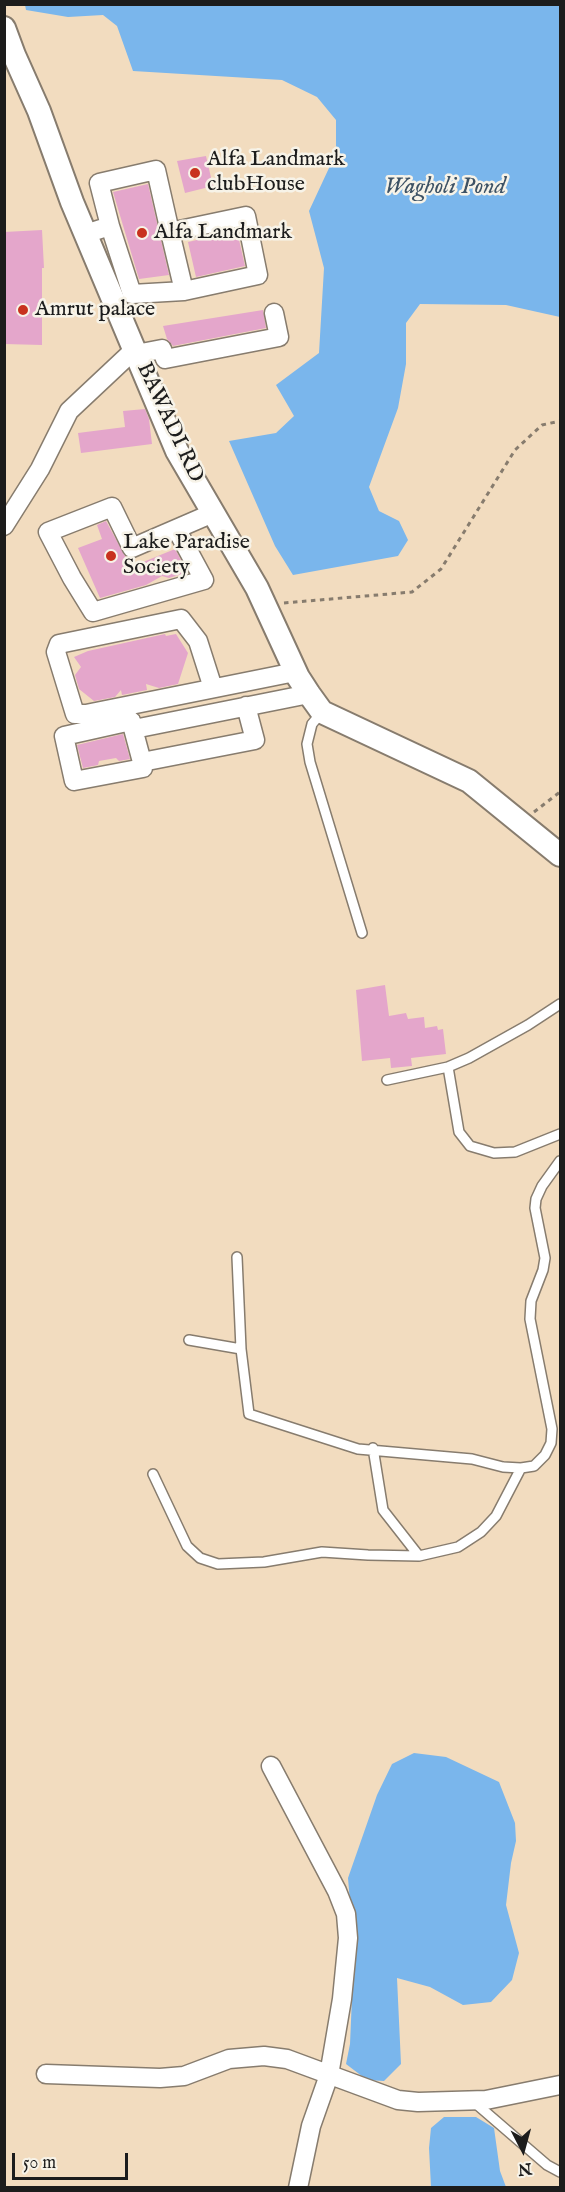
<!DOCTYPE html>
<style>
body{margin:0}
#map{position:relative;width:565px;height:2192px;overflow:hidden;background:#f2dcbf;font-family:"IM FELL English",serif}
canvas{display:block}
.frame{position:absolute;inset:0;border:6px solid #1c1c1c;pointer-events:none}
.north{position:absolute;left:493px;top:2120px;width:60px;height:60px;-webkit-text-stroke:4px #f7f3e8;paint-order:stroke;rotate:174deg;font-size:16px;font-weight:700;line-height:24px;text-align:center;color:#1c1c1c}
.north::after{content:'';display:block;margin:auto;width:21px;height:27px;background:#1c1c1c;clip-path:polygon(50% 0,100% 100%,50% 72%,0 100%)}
.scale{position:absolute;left:12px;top:2153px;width:116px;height:27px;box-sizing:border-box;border:3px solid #1c1c1c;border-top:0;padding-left:8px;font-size:18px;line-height:21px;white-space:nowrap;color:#1c1c1c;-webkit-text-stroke:4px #f7f3e8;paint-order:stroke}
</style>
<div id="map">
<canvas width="565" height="2192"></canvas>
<div class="frame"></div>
<div class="north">N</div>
<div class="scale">50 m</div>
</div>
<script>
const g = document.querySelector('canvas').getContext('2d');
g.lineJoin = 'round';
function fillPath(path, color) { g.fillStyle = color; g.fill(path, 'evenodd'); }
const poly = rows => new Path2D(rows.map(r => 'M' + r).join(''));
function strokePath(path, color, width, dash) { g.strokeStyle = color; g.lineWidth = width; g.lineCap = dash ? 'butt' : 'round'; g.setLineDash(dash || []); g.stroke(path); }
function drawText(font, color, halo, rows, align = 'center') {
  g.font = font + ' "IM FELL English",serif'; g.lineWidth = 5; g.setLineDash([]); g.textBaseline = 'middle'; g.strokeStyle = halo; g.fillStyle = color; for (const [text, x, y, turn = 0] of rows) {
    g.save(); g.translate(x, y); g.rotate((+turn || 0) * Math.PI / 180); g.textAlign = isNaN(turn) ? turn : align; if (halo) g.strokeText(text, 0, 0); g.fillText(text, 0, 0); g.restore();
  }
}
fillPath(poly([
 [430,5,560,5,560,317,506,305,420,304,406,323,406,364,398,408,369,487,379,511,399,521,408,540,398,556,293,575,275,546,229,441,276,433,294,416,276,385,319,353,324,268,309,211,336,153,336,120,317,97,282,80,133,71,117,26,103,15,68,17,26,10,25,5],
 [414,1753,446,1757,499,1782,515,1823,516,1841,511,1863,506,1905,519,1953,512,1980,491,2002,463,2005,430,1987,397,1978,401,2064,384,2081,367,2080,346,2064,350,2044,354,1950,348,1878,377,1795,392,1764],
 [444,2117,476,2117,494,2128,500,2171,506,2187,431,2187,429,2148,431,2128]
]), '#7ab6ec');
fillPath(poly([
 [206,156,213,186,185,193,177,161],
 [148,184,169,275,139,279,113,192],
 [42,230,44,268,42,268,42,345,4,344,4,232],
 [237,231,245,266,196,277,188,242],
 [263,310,266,328,173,346,167,339,163,326],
 [145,409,149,419,152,444,81,453,78,433,125,427,123,411],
 [106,521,131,567,175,549,181,560,174,562,182,574,169,578,162,576,146,585,100,598,78,548,102,539,97,525],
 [165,634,166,636,176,634,188,653,178,684,159,688,146,684,147,690,122,695,121,690,115,697,94,701,79,689,75,675,81,667,74,657,88,651],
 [123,734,130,759,119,761,116,758,99,761,98,765,83,768,77,745],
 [385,985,389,1016,406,1013,408,1019,424,1017,425,1028,437,1026,438,1030,443,1029,446,1054,411,1058,412,1066,391,1068,390,1058,362,1061,356,990]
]), '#e4a6cb');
const service = poly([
 [322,712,312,724,307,744,310,762,362,933],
 [448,1067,459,1132,470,1146,494,1153,515,1152,560,1134],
 [387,1080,448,1067,469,1058,528,1025,560,1004],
 [237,1257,241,1349],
 [189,1340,241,1349,249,1414,358,1449,472,1459,503,1467,521,1468,534,1466,545,1455,551,1443,552,1429,530,1319,531,1301,543,1270,545,1258,535,1208,536,1199,542,1186,560,1161],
 [373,1448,383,1510,419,1556],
 [153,1474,187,1546,200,1558,218,1564,264,1562,322,1552,368,1555,419,1556,458,1547,481,1532,496,1516,521,1468],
 [474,2102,547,2165,560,2172]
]);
const minor = poly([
 [170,232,184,291],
 [85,234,110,226,132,294,184,291,258,275,246,216,170,232,156,170,99,183,110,226],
 [136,354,162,349,165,359,279,337,274,313],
 [4,526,40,469,69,411,134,350],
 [177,530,204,580,93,612,72,578,48,532,112,507,132,548,213,513],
 [213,688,198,641,181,619,59,644,56,652,75,714,86,714,295,672],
 [134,729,309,694],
 [142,762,131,721,64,736,74,781,143,768,142,762,255,740,246,706],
 [271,1766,337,1891,346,1914,348,1938,342,1999,329,2075,311,2126,298,2188],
 [46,2074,160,2078,184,2076,229,2059,264,2056,287,2059,398,2100,418,2102,486,2100,560,2085]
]);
const tertiary = poly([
 [4,28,14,55,39,111,72,202,177,451,257,588,298,677,309,694,322,712,469,781,560,855]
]);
strokePath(service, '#877c6e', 12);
strokePath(minor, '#877c6e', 21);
strokePath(tertiary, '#877c6e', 26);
strokePath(poly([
 [284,603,412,592,441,569,515,450,542,425,560,421],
 [534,812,560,792]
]), '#877c6e', 3, [4.5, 4.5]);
strokePath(service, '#fff', 9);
strokePath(minor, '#fff', 18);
strokePath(tertiary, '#fff', 22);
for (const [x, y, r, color] of [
 [195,173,6,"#c8321e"],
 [142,233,6,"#c8321e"],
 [23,310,6,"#c8321e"],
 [111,556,6,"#c8321e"]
]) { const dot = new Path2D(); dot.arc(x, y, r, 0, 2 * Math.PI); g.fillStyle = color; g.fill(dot); strokePath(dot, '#f7f3e8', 2); }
drawText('22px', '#1c1c1c', '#f7f3e8', [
 ["Alfa Landmark",207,160],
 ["clubHouse",207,185],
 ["Alfa Landmark",154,233],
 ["Amrut palace",35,310],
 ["Lake Paradise",123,543],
 ["Society",123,568]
], 'left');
drawText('22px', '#1c1c1c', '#f7f3e8', [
 ["BAWADI RD",169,423,65]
]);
drawText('italic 24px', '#3d5265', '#f7f3e8', [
 ["Wagholi Pond",445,188]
]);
</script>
